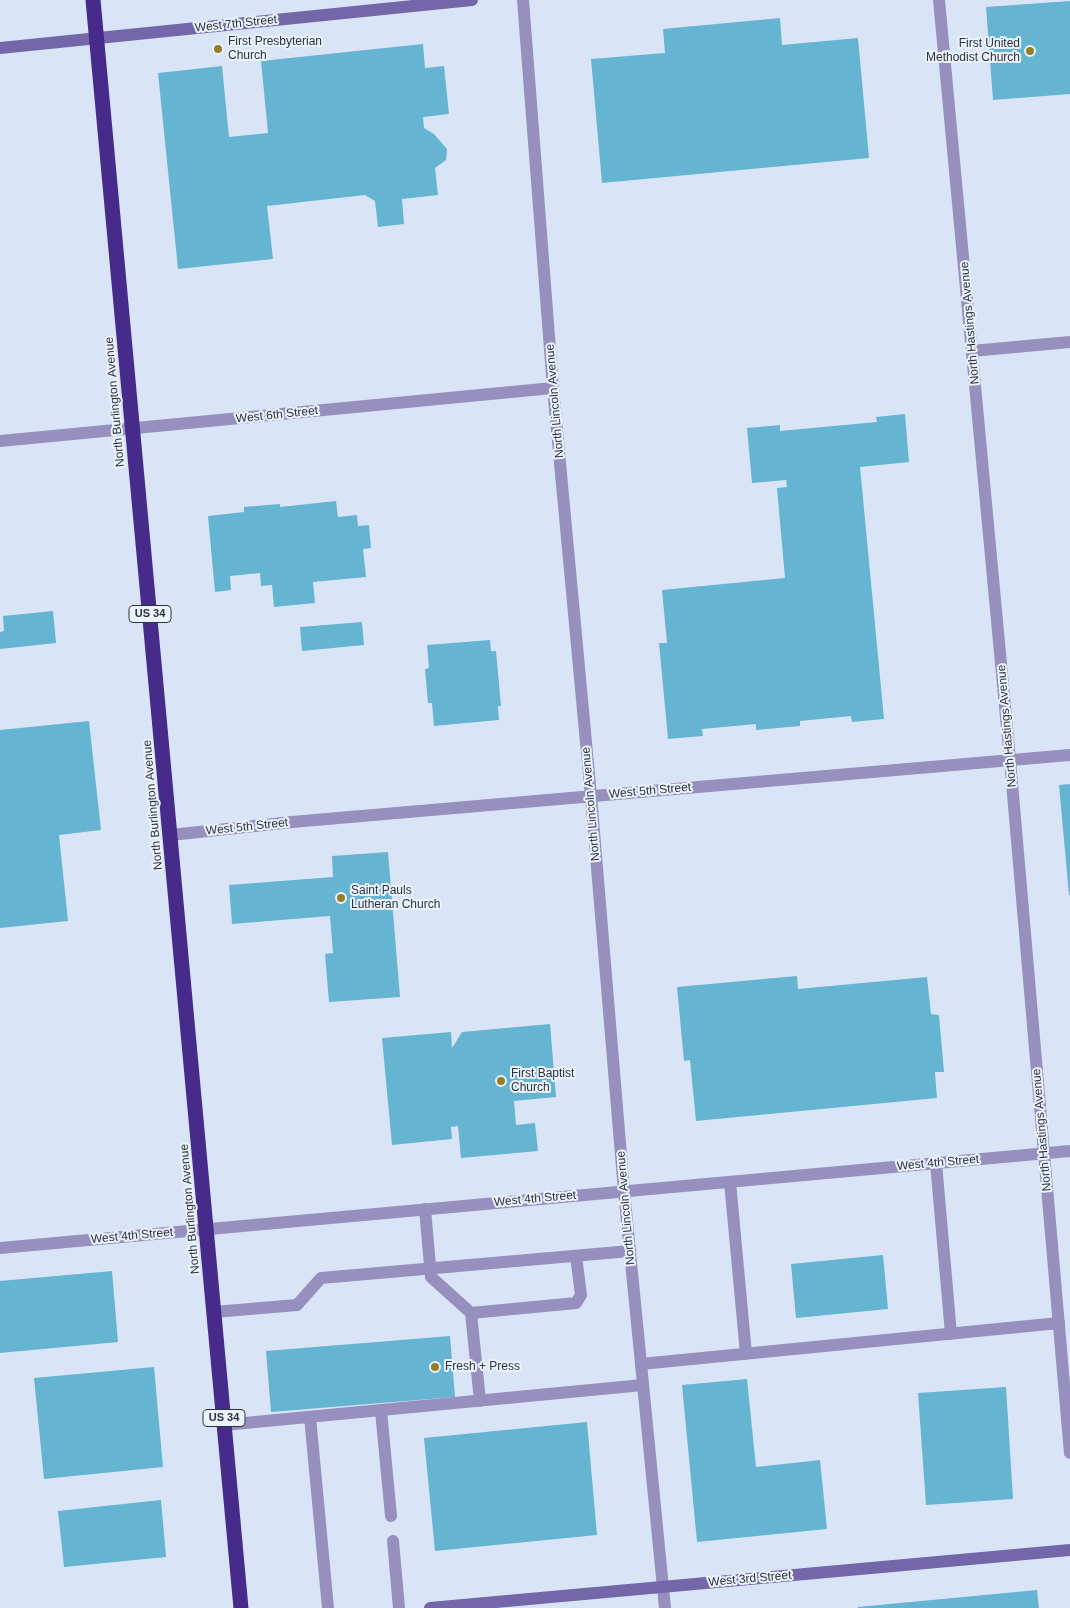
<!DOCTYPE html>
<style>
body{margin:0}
canvas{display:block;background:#d9e5f7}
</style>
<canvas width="1070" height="1608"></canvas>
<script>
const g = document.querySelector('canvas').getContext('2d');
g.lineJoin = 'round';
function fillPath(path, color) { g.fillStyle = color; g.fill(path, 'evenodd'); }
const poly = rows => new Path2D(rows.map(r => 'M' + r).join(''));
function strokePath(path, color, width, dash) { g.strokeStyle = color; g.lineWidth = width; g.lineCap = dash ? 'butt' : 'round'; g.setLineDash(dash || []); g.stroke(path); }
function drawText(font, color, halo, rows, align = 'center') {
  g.font = font + ' Arial,sans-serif'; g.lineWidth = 4; g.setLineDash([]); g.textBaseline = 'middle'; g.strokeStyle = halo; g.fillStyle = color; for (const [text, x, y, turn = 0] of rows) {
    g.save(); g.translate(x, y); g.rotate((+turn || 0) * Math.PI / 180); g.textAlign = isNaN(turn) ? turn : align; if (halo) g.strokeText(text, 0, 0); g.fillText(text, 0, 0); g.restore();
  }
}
fillPath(poly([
 [1070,1,1070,94,993,100,986,7],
 [780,18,782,45,858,38,869,158,602,183,591,59,665,53,663,29],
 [423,44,425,68,444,66,449,114,423,117,424,128,434,134,447,149,446,160,435,168,438,195,402,199,404,224,378,227,375,201,365,195,267,206,273,259,178,269,158,73,222,66,229,137,268,133,261,61],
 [905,414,909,462,860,467,884,719,852,722,851,716,800,721,800,726,756,730,756,724,702,729,703,736,668,739,659,643,667,643,662,590,785,578,777,488,787,487,786,480,752,483,747,428,780,425,780,431,877,422,876,417],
 [336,501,338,517,357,515,358,526,369,525,371,548,363,549,366,577,313,582,315,603,274,607,272,585,261,586,260,573,230,576,231,590,215,592,208,516,244,512,244,507,280,504,280,507],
 [53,611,56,643,0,649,0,632,4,631,3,616],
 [362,622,364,645,302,651,300,627],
 [490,640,491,651,496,651,501,706,498,706,499,720,434,726,432,703,428,703,425,669,429,668,427,645],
 [89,721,101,830,59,835,68,921,0,928,0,730],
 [1070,784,1070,895,1069,895,1059,785],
 [388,852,400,997,329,1002,325,954,333,953,330,916,232,924,229,885,333,877,332,856],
 [797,976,798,989,927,977,931,1014,939,1015,944,1072,935,1072,937,1098,696,1121,690,1060,684,1061,677,987],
 [550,1024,556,1097,514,1101,516,1125,535,1123,538,1151,461,1158,458,1126,451,1127,452,1139,392,1145,382,1038,451,1032,452,1048,462,1032],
 [883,1255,888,1309,796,1318,791,1264],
 [112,1271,118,1342,0,1353,0,1281],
 [450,1336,455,1397,271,1412,266,1351],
 [154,1367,163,1467,44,1479,34,1378],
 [747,1379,756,1467,820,1460,827,1529,697,1542,682,1385],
 [1006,1387,1013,1499,926,1505,918,1393],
 [587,1422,597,1535,435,1551,424,1438],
 [161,1500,166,1557,64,1567,58,1511],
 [1037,1590,1039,1608,858,1608,858,1607]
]), '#65b4d2');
strokePath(poly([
 [936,1163,951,1334],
 [730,1182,746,1354],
 [425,1209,431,1277,471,1313],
 [214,1312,297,1305,321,1278,630,1251],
 [641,1364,1059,1323],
 [480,1401,471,1313,576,1303,581,1295,576,1256],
 [381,1411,391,1516],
 [310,1417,328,1608],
 [224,1425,643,1385],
 [393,1541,399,1608]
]), '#9790be', 12);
strokePath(poly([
 [523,0,553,388,591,796,624,1191,665,1608],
 [939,0,1010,760,1070,1453],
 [972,351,1070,342],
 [0,441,553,388],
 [171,835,292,822,1070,755],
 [0,1248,1070,1151]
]), '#9790be', 12);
strokePath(poly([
 [0,48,472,0],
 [430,1608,1070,1550]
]), '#7367a9', 12);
strokePath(poly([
 [93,0,241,1608]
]), '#462b8a', 15);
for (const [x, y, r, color] of [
 [218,49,5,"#957f26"],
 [1030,51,5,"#957f26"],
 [341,898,5,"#957f26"],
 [501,1081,5,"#957f26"],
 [435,1367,5,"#957f26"]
]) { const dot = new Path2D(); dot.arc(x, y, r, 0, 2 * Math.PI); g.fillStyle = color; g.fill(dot); strokePath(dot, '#eaf2fd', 2); }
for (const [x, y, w] of [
 [150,614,42],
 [224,1418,42]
]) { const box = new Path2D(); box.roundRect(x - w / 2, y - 8.5, w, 17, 4); g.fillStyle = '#eaf2fd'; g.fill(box); strokePath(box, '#2e333a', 1); }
drawText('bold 11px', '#2e333a', null, [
 ["US 34",150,614],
 ["US 34",224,1418]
]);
drawText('12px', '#2e333a', '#eaf2fd', [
 ["West 7th Street",236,24,-6],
 ["North Hastings Avenue",970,323,-95],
 ["North Lincoln Avenue",555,401,-95],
 ["North Burlington Avenue",115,402,-95],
 ["West 6th Street",277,415,-6],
 ["North Hastings Avenue",1007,726,-95],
 ["West 5th Street",650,791,-5],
 ["North Lincoln Avenue",591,804,-95],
 ["North Burlington Avenue",153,805,-95],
 ["West 5th Street",247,827,-6],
 ["North Hastings Avenue",1042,1130,-95],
 ["West 4th Street",938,1163,-5],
 ["West 4th Street",535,1199,-5],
 ["North Lincoln Avenue",626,1208,-95],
 ["North Burlington Avenue",190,1209,-95],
 ["West 4th Street",132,1236,-5],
 ["West 3rd Street",750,1579,-5]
]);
drawText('12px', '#2e333a', '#eaf2fd', [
 ["First Presbyterian",228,42],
 ["Church",228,56],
 ["First United",1020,44,"right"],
 ["Methodist Church",1020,58,"right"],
 ["Saint Pauls",351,891],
 ["Lutheran Church",351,905],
 ["First Baptist",511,1074],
 ["Church",511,1088],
 ["Fresh + Press",445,1367]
], 'left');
</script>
